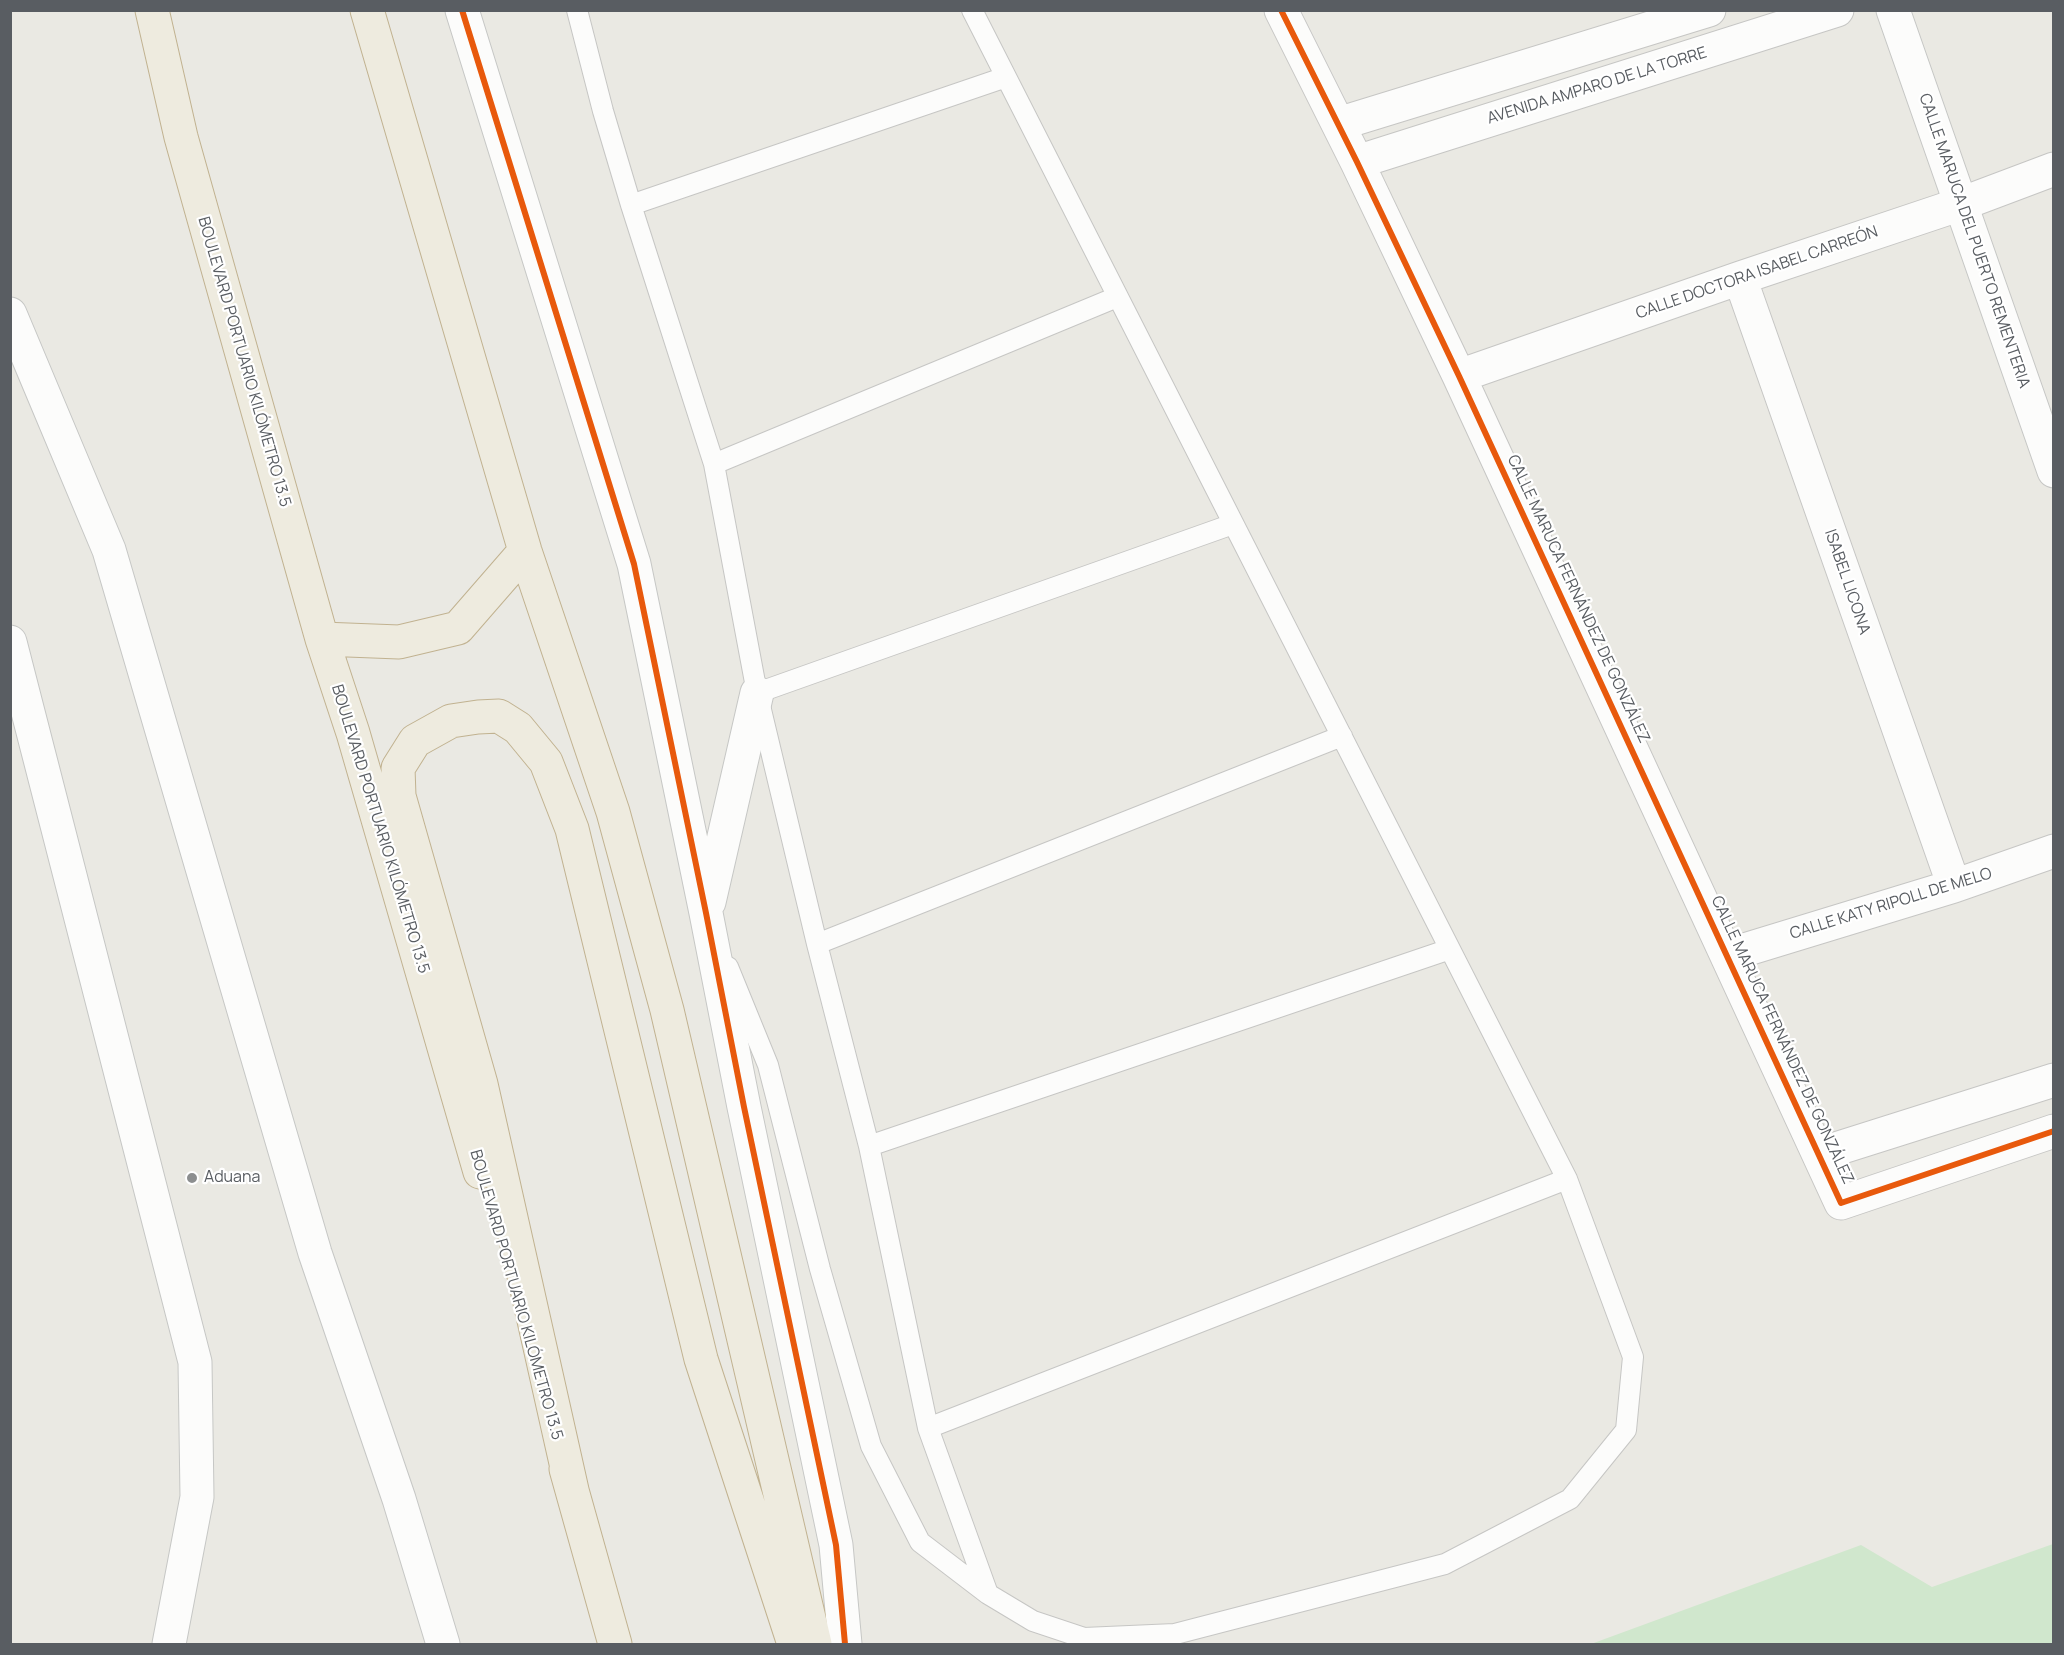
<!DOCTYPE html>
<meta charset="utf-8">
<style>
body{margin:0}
#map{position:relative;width:2064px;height:1655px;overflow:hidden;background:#eae9e3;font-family:Manrope,sans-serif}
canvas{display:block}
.frame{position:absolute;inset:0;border:12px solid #595d62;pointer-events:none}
</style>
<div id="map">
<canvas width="2064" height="1655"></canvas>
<div class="frame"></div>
</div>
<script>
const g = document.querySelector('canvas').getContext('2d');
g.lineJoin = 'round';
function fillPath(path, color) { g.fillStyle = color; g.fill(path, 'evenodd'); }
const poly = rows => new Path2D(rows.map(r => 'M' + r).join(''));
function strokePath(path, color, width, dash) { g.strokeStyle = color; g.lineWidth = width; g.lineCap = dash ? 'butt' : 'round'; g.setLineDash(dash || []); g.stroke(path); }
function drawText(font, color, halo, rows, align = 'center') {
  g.font = font + ' Manrope,sans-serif'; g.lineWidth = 4.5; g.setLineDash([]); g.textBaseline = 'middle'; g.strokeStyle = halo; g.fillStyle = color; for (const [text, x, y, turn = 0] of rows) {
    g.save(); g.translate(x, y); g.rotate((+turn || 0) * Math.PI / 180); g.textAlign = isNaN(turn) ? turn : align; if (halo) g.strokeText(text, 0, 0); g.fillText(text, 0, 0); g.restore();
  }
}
fillPath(poly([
 [2053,1544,2053,1644,1591,1644,1861,1545,1932,1587]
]), '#d0e7cd');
const lane = poly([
 [577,10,603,111,631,205,714,464,757,693,817,944,869,1146,928,1428,988,1594,1033,1621,1084,1638,1175,1634,1445,1564,1570,1499,1626,1430,1633,1357,1567,1179,972,10],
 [631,205,1006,77],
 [714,464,1117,297],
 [757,693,1233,524],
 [817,944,1342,736],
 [728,967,768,1065,820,1269,871,1446,920,1542,988,1594],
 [869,1146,1450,949],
 [928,1428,1567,1179]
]);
const street = poly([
 [1281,10,1357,162,1459,376,1841,1203,2054,1131],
 [1338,124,1709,10],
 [1357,162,1837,10],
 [1740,278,1954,886],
 [1459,376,1740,278,1961,204,2054,169],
 [1728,955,1954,886,2054,851],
 [1820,1154,2054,1080]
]);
const secondary = poly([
 [462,10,634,564,706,913,744,1107,836,1545,845,1644],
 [1893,10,2054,471],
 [10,314,109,550,315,1253,399,1499,443,1644],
 [10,642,195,1362,197,1497,169,1644],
 [709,902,757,693]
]);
const highway = poly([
 [152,10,181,137,322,639,353,733,480,1172],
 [367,10,525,551,613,812,667,1010,815,1644],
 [322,639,399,642,458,628,525,551],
 [566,1469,615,1644],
 [572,1490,481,1084,399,796,398,768,415,741,451,721,478,717,499,716,518,728,546,762,572,829,701,1359,794,1644]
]);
strokePath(lane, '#c6c6c4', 22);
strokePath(street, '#c6c6c4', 35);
strokePath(secondary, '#c6c7c5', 35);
strokePath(highway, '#c1b290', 35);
strokePath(lane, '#fcfcfb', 20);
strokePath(street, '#fcfcfb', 33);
strokePath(secondary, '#fcfcfb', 33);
strokePath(highway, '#eeebdf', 33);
strokePath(poly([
 [462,10,634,564,706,913,744,1107,836,1545,845,1644],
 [1281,10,1357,162,1459,376,1841,1203,2054,1131]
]), '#e8590c', 6);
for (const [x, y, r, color] of [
 [192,1178,6,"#8c8e8f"]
]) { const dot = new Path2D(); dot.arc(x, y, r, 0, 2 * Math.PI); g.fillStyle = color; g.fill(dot); strokePath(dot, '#fff', 2); }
drawText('16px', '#595d62', '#fff', [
 ["AVENIDA AMPARO DE LA TORRE",1597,86,-17],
 ["CALLE MARUCA DEL PUERTO REMENTERIA",1974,241,71],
 ["CALLE DOCTORA ISABEL CARREÓN",1757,273,-19],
 ["BOULEVARD PORTUARIO KILÓMETRO 13.5",244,362,74],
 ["ISABEL LICONA",1847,582,71],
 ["CALLE MARUCA FERNÁNDEZ DE GONZÁLEZ",1578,599,65],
 ["BOULEVARD PORTUARIO KILÓMETRO 13.5",380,829,73],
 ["CALLE KATY RIPOLL DE MELO",1891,904,-17],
 ["CALLE MARUCA FERNÁNDEZ DE GONZÁLEZ",1782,1040,65],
 ["BOULEVARD PORTUARIO KILÓMETRO 13.5",516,1295,74]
]);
drawText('16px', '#595d62', '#fff', [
 ["Aduana",204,1178]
], 'left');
</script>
